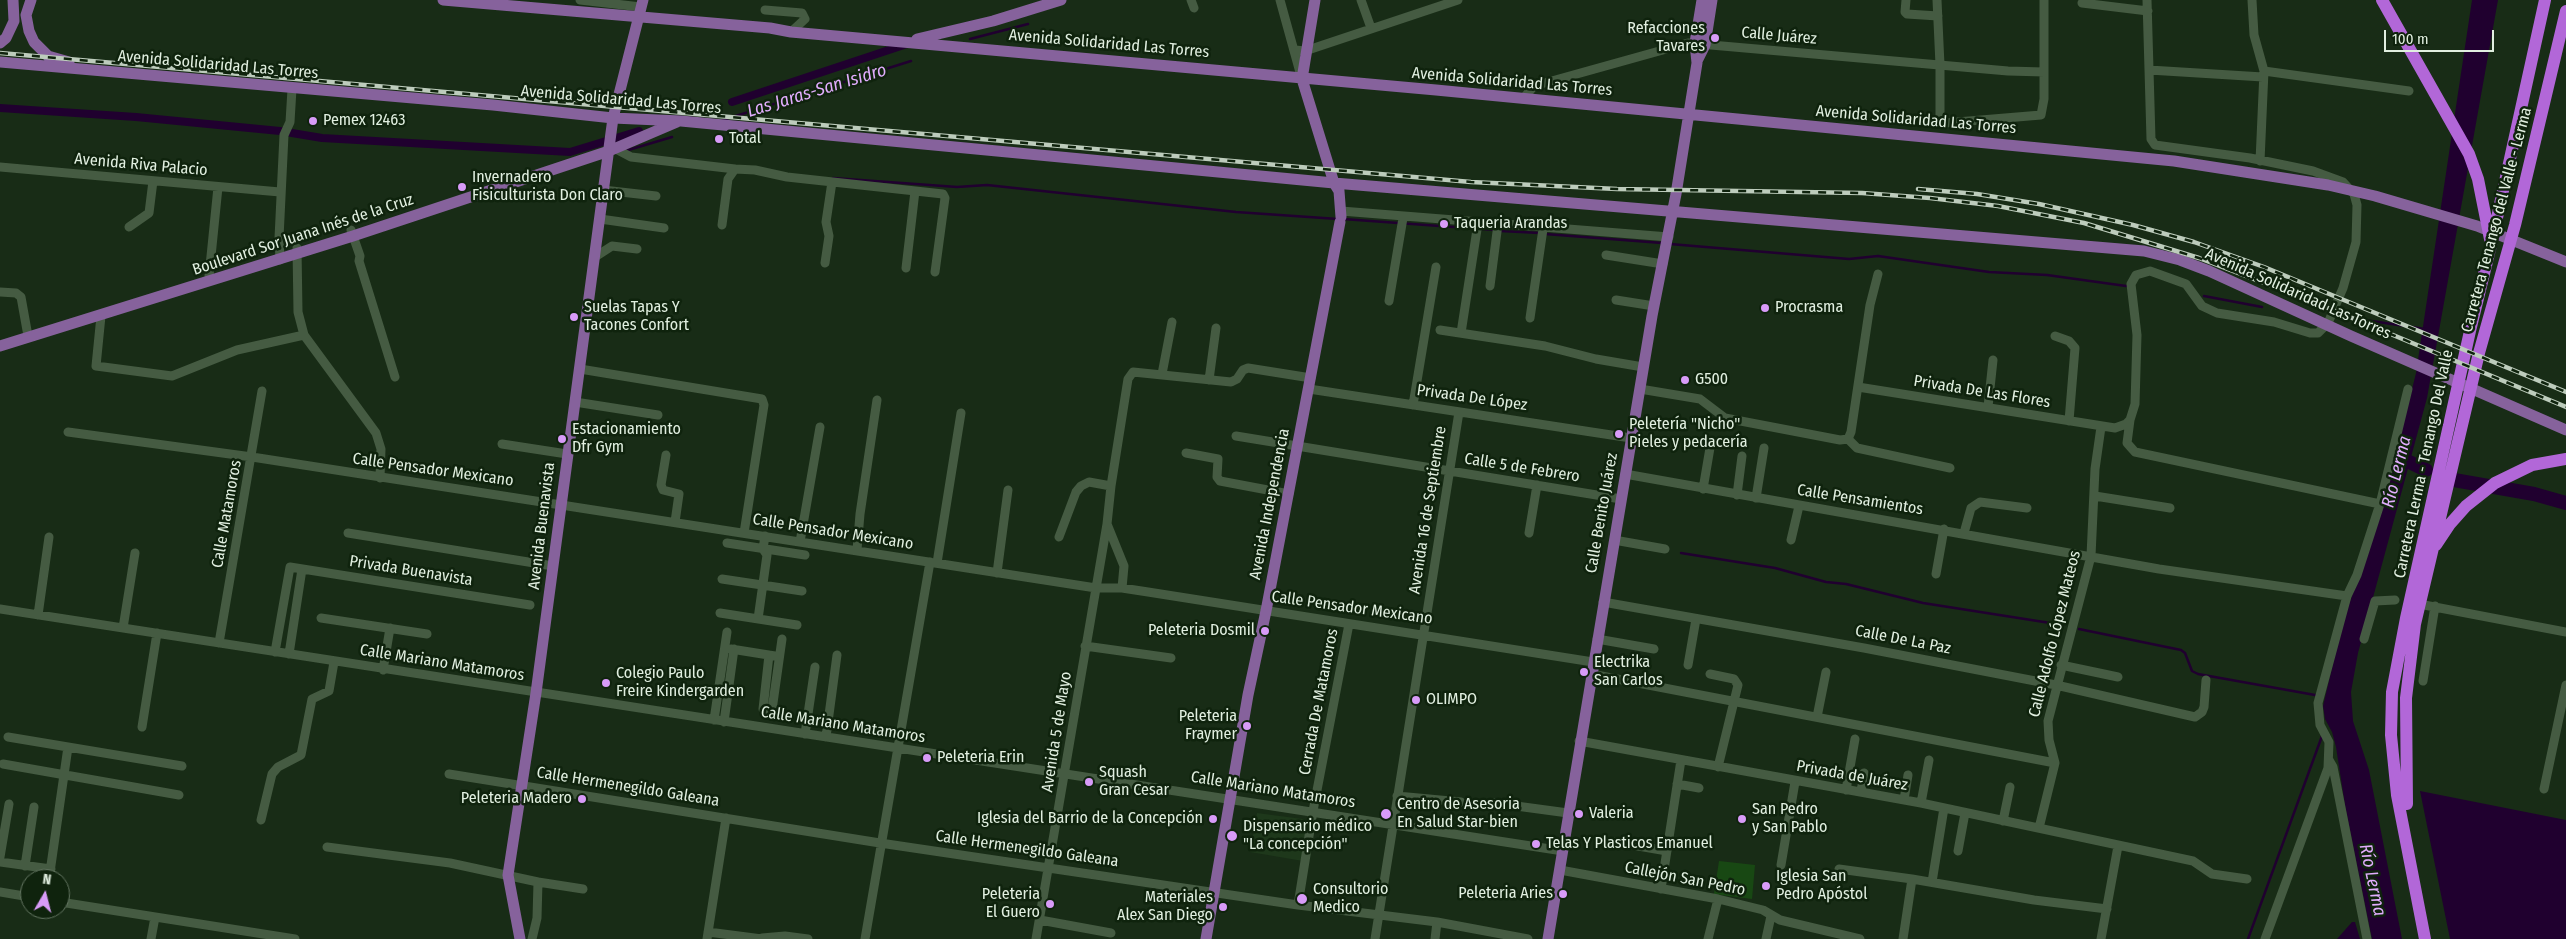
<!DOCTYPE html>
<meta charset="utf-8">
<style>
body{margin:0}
#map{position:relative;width:2566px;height:939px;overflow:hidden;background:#182c16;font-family:"Fira Sans Condensed",sans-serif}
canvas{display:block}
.north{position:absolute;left:20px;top:869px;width:50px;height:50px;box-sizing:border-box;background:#0f230d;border:1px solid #637561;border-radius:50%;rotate:8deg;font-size:14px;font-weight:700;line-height:20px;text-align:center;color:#e1efe0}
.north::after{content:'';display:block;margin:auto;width:18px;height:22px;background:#d89bf8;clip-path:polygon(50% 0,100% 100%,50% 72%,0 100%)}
.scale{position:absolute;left:2384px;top:30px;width:110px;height:22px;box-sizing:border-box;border:2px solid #e1efe0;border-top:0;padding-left:6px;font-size:15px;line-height:18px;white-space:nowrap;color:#e1efe0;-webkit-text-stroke:4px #0f230d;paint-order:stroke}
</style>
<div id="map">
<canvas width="2566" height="939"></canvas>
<div class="north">N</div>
<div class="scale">100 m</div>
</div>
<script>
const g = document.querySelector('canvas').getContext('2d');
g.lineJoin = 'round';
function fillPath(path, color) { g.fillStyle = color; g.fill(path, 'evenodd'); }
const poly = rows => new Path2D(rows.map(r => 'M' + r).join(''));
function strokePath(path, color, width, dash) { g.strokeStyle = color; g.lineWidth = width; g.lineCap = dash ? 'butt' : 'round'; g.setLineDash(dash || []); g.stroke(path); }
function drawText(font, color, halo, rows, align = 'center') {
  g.font = font + ' "Fira Sans Condensed",sans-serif'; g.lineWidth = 5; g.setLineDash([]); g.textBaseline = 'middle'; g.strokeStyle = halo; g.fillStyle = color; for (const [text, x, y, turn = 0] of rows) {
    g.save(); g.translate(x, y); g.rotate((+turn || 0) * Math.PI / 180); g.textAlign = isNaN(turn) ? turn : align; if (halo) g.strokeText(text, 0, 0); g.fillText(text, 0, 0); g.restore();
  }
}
fillPath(poly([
 [1257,813,1310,820,1303,861,1250,852]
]), '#1e381b');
fillPath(poly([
 [1719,861,1755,865,1752,899,1714,894]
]), '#184813');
fillPath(poly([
 [2472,0,2498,0,2427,398,2358,653,2351,692,2353,721,2369,770,2402,939,2372,939,2345,805,2336,747,2332,732,2325,719,2323,706,2342,626,2389,482,2416,373],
 [2420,791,2566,820,2566,939,2450,939],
 [2352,922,2355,922,2360,939,2337,939]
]), '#20002f');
strokePath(poly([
 [970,39,1028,24],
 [723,120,911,61],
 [625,151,672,137],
 [833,178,957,187,987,185,1236,212,1338,219],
 [1343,219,1495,230],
 [1501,231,1540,233],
 [1545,234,1662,243],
 [1670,244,1849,259,1878,256,1989,272,2047,275,2126,286],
 [2204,296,2262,307],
 [2345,317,2425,329],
 [1681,553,1775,568,1826,582,1846,584,1923,603,2063,625],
 [2079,629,2181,650,2185,653,2192,671,2198,674,2315,695],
 [2248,939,2322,736]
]), '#20002f', 2.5);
strokePath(poly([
 [732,102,907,44],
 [0,108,136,117,280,131,322,138,570,152,639,131]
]), '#20002f', 8);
strokePath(poly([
 [2403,459,2426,470],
 [2454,480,2534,494,2566,503]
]), '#20002f', 14);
strokePath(poly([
 [580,0,641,7],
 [1191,0,1194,8],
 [1280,0,1301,76],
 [1361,0,1371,28],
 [1906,0,1905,12,1907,14,1938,16],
 [1937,0,1940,65,1940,118,1945,123,2041,115,2044,99,2044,0],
 [2252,0,2254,35,2264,71,2260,161],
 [2082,3,2148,11],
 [765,10,802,13,805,19,791,32],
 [1295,50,1305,51,1458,0],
 [2149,70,2263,77],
 [2264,71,2409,91],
 [1523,99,1533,87,1541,84,1688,43,2008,71,2044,72],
 [614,148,631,157,735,169],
 [0,167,280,192],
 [603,190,656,196],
 [1341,211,1669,237],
 [600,219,664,228],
 [722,225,728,179,735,169,755,170,787,177,943,194,945,198,935,272],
 [129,227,149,213,153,181],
 [351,230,360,256,359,261,395,377],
 [297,248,298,312,304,335,376,433,381,449,380,478],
 [1606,255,1663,264],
 [595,257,612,246,637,249],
 [280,260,279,238,284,135,290,122,292,89],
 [825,263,829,236,826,222,832,182],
 [906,268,915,191],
 [209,276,218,187],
 [1490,286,1498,224],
 [0,292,16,293,21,297,28,336],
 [1616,300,1654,306],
 [1389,301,1403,218],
 [101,316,96,366,172,376,237,350,304,335],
 [1530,318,1543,229],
 [1440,330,1545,346,1596,359,1643,367],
 [1461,333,1478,223],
 [2055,336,2069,341,2075,348,2069,421],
 [580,369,762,399,764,405,744,533],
 [1162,374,1172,322],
 [1209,380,1216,328],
 [1858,387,2115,428,2126,424,2130,420,2135,404,2137,335,2131,284,2136,275,2150,271,2186,284,2202,306,2217,313,2274,322,2310,333,2318,333,2328,323,2343,288,2356,242,2357,205,2354,194,2343,182,2313,171,2250,158,2155,145,2151,139,2147,0],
 [1309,389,1631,438],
 [1640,389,1700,399,1725,418,1840,440,1848,439],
 [575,402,658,415],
 [1413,405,1436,267],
 [1988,407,1993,360],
 [2130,420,2127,443,2135,452,2380,504],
 [68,432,252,457,1096,588,1122,588,1148,592,1593,662],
 [1236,436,1621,499],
 [1848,439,1851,432,1870,305,1878,274],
 [1848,439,1857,448,1950,468],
 [502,444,567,454],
 [1186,453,1218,459,1217,477,1220,481,1289,494],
 [666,455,661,485,663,490,679,494,675,522],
 [1625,474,2159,569,2347,596],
 [1111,486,1107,524,1124,566,1122,588],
 [1703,489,1711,442],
 [1737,495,1742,456],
 [2095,496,2170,508],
 [1756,498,1764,448],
 [348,533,553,566],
 [1529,533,1537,485],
 [1964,533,1971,508,1980,502,2027,508],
 [1059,537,1076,492,1081,486,1089,482,1111,486,1128,379,1133,372,1231,382,1237,379,1243,370,1248,368,1311,378],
 [1614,540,1665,549],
 [1791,540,1799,506],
 [800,542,820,427],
 [727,543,805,555],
 [857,550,860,514,877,400],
 [937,563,961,413],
 [997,573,1008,490],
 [1936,574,1944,529],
 [722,579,802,591],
 [1603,602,1864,648,2056,685,2195,717,2202,712,2204,707,2206,680],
 [2419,604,2566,632],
 [0,609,1563,851],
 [720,613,797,625],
 [38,615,49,537],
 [321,618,427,634],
 [758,619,767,555,763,549,765,536],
 [123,628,135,553],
 [1597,639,1654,649],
 [2364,639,2375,601,2395,600],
 [219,643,262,391],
 [1085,646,1171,658],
 [731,649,775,656],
 [275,652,290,567,530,605],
 [289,654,302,569],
 [769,655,763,709,767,713,772,710,782,639],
 [1688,665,1696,619],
 [2061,665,2118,677],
 [383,670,390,628],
 [1591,674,2055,763],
 [1710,674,1734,679,1738,685,1718,767],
 [2423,681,2435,606],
 [1817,717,1826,672],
 [714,720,727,632],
 [724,722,734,649],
 [142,727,157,633],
 [805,734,815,667],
 [8,737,182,766],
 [826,737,837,655],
 [1579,741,1921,803,2193,861,2212,874,2247,879],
 [2329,760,2333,767,2367,939],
 [3,764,179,795],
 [449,774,880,843,1298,905,1437,922,1528,939],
 [1677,784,1699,788],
 [2544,789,2566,685],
 [1846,790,1855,739],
 [1861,792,1864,773],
 [1397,796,1461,802],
 [1904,800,1908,775],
 [1494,803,1568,813],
 [1921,803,1929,760],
 [261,820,272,774,278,767,301,755,312,699,329,691,334,662],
 [2003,821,2010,787],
 [2039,828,2055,763,2049,740,2048,721,2091,556,2095,469,2101,427],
 [1615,842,1667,851],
 [327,847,450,863,538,882,537,918,532,939],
 [1958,851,1965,813],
 [0,857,9,804],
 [0,862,51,869],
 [1781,865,1795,782],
 [25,866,34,807],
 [1839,869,1912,879,2034,900,2107,909],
 [1560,870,1718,899,1763,910,1780,920,1860,939],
 [49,879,68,747],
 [538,882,583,889],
 [1932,882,1944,808],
 [1661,889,1681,760],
 [0,892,30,897],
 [60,902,295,939],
 [1298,905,1313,811,1349,624],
 [1040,920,1111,933],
 [708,932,762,939],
 [762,938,785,936,808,939],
 [151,939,155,917],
 [707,939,726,818],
 [865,939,930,562],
 [1036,939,1107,524],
 [1375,939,1459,412],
 [1435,939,1437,922],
 [1708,939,1718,899],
 [1766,939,1771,916],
 [1903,939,1912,879],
 [2101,939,2118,846],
 [2265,939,2328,768,2329,742,2320,725,2318,703,2347,596,2357,575,2380,504,2408,389]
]), '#455b42', 9);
strokePath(poly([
 [31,0,26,15,29,31,34,42,48,56,69,62],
 [443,0,770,28,791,32,1436,90,2174,161,2328,185,2375,196,2477,226,2566,262],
 [1315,0,1302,79,1334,183,1339,191,1341,217],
 [917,39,993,21,1061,0],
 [0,43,6,38,14,21,13,0],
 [1697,61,1705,45,1712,0],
 [0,62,493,105,613,118,681,121,1334,183,2144,251,2180,260,2209,271,2351,336,2566,430],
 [0,346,353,236,609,151,677,122],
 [520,939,508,875,536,693,613,118,643,0],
 [1206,939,1248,695,1266,611,1340,222],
 [1548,939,1652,316,1676,194,1697,63,1695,43,1702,0]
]), '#86629c', 11);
strokePath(poly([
 [2382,0,2469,154,2478,179,2490,239],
 [2436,545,2450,524,2466,506,2495,483,2532,465,2566,459],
 [2407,804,2406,698,2415,624,2479,353,2515,225,2566,11],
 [2425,939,2397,795,2391,735,2392,692,2406,618,2470,331,2491,245,2545,0]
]), '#b267d8', 12);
const rail = poly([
 [0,53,1471,182,1617,189,1862,193,1930,198,1998,206,2084,223,2199,258,2316,303,2566,407],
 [1918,189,1977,194,2039,204,2133,225,2194,242,2264,267,2566,392]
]);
strokePath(rail, '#bdccbc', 4.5);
strokePath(rail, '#0f230d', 2.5, [8]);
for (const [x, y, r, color] of [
 [1715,38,5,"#d89bf8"],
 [313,121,5,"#d89bf8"],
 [719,139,5,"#d89bf8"],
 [462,187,5,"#d89bf8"],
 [1444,224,5,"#d89bf8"],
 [1765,308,5,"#d89bf8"],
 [574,317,5,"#d89bf8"],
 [1685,380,5,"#d89bf8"],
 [1619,434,5,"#d89bf8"],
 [562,439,5,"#d89bf8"],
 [1265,631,5,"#d89bf8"],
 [1584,672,5,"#d89bf8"],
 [606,683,5,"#d89bf8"],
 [1416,700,5,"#d89bf8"],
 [1247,726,5,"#d89bf8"],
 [927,758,5,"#d89bf8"],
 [1089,782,5,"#d89bf8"],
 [582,799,5,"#d89bf8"],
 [1386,814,6,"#d89bf8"],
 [1579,814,5,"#d89bf8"],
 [1213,819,5,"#d89bf8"],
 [1742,819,5,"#d89bf8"],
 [1232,836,6,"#d89bf8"],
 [1536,844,5,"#d89bf8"],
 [1766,886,5,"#d89bf8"],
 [1563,894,5,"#d89bf8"],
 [1302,899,6,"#d89bf8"],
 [1050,904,5,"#d89bf8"],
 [1223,907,5,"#d89bf8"]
]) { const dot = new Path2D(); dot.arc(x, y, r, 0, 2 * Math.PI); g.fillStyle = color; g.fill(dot); strokePath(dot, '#0f230d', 2); }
drawText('16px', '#e1efe0', '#0f230d', [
 ["Refacciones",1705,29,"right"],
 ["Tavares",1705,47,"right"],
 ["Pemex 12463",323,121],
 ["Total",729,139],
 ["Invernadero",472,178],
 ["Fisiculturista Don Claro",472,196],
 ["Taqueria Arandas",1454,224],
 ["Suelas Tapas Y",584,308],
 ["Tacones Confort",584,326],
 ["Procrasma",1775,308],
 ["G500",1695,380],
 ["Peletería \"Nicho\"",1629,425],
 ["Pieles y pedacería",1629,443],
 ["Estacionamiento",572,430],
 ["Dfr Gym",572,448],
 ["Peleteria Dosmil",1255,631,"right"],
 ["Electrika",1594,663],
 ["San Carlos",1594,681],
 ["Colegio Paulo",616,674],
 ["Freire Kindergarden",616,692],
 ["OLIMPO",1426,700],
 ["Peleteria",1237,717,"right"],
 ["Fraymer",1237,735,"right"],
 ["Peleteria Erin",937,758],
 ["Squash",1099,773],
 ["Gran Cesar",1099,791],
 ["Peleteria Madero",572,799,"right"],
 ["Centro de Asesoria",1397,805],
 ["En Salud Star-bien",1397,823],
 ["San Pedro",1752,810],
 ["y San Pablo",1752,828],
 ["Valeria",1589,814],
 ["Iglesia del Barrio de la Concepción",1203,819,"right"],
 ["Dispensario médico",1243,827],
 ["\"La concepción\"",1243,845],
 ["Telas Y Plasticos Emanuel",1546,844],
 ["Iglesia San",1776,877],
 ["Pedro Apóstol",1776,895],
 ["Consultorio",1313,890],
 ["Medico",1313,908],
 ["Peleteria Aries",1553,894,"right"],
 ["Peleteria",1040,895,"right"],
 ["El Guero",1040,913,"right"],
 ["Materiales",1213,898,"right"],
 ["Alex San Diego",1213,916,"right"]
], 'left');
drawText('16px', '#e1efe0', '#0f230d', [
 ["Calle Juárez",1779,36,5],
 ["Avenida Solidaridad Las Torres",1109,44,5],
 ["Avenida Solidaridad Las Torres",218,65,5],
 ["Avenida Solidaridad Las Torres",1512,82,5],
 ["Avenida Solidaridad Las Torres",621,100,5],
 ["Avenida Solidaridad Las Torres",1916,120,5],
 ["Avenida Riva Palacio",141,165,5],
 ["Carretera Tenango del Valle - Lerma",2497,220,-75],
 ["Boulevard Sor Juana Inés de la Cruz",303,235,-18],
 ["Avenida Solidaridad Las Torres",2298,294,24],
 ["Privada De Las Flores",1982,392,9],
 ["Privada De López",1472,398,8],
 ["Carretera Lerma - Tenango Del Valle",2424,464,-78],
 ["Calle 5 de Febrero",1522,468,9],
 ["Calle Pensador Mexicano",433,470,8],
 ["Calle Pensamientos",1860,500,9],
 ["Avenida Independencia",1270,504,-79],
 ["Avenida 16 de Septiembre",1428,510,-81],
 ["Calle Benito Juárez",1602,513,-80],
 ["Calle Matamoros",227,514,-80],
 ["Avenida Buenavista",542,526,-83],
 ["Calle Pensador Mexicano",833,532,9],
 ["Privada Buenavista",411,571,9],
 ["Calle Pensador Mexicano",1352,608,8],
 ["Calle Adolfo López Mateos",2055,634,-76],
 ["Calle De La Paz",1903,640,11],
 ["Calle Mariano Matamoros",442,663,9],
 ["Cerrada De Matamoros",1319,702,-79],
 ["Calle Mariano Matamoros",843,725,9],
 ["Avenida 5 de Mayo",1057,732,-81],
 ["Privada de Juárez",1852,776,10],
 ["Calle Hermenegildo Galeana",628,787,9],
 ["Calle Mariano Matamoros",1273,790,9],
 ["Calle Hermenegildo Galeana",1027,849,8],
 ["Callejón San Pedro",1685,879,11]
]);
drawText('italic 18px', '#e1adfd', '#0f230d', [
 ["Las Jaras-San Isidro",817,91,-17],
 ["Río Lerma",2397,472,-76],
 ["Río Lerma",2372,880,78]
]);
</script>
